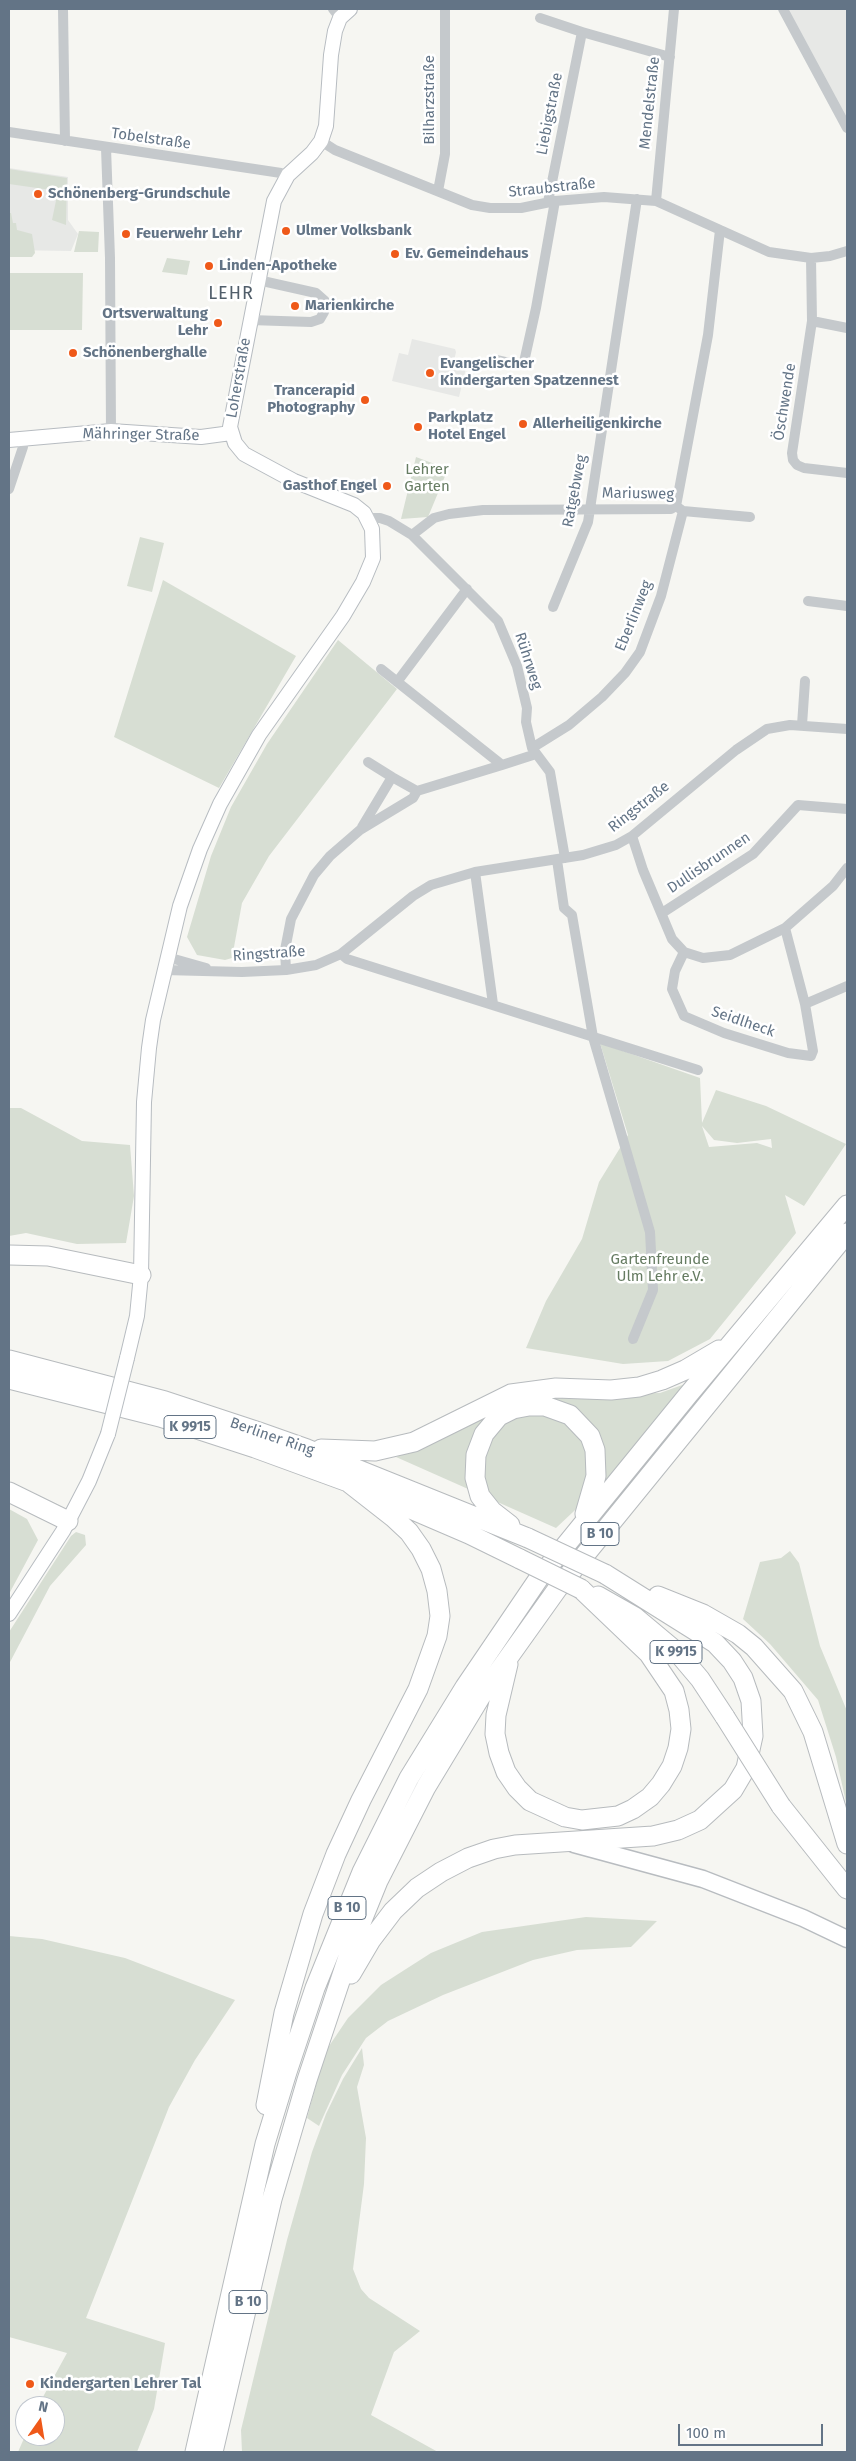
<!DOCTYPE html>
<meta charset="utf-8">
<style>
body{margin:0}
#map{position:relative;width:856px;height:2461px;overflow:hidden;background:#f6f6f2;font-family:"Fira Sans",sans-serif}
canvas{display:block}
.frame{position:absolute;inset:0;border:10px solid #637486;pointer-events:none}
.north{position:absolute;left:15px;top:2396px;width:50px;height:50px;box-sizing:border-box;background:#fff;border:1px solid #c1c7cf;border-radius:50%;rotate:13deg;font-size:14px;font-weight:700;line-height:20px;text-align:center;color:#637486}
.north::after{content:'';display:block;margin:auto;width:18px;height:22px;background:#ef5919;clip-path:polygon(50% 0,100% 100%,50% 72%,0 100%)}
.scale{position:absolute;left:678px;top:2424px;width:145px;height:22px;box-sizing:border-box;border:2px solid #637486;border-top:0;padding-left:6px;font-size:15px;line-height:18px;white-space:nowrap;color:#637486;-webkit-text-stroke:4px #fff;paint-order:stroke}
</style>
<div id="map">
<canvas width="856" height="2461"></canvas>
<div class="frame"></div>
<div class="north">N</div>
<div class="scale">100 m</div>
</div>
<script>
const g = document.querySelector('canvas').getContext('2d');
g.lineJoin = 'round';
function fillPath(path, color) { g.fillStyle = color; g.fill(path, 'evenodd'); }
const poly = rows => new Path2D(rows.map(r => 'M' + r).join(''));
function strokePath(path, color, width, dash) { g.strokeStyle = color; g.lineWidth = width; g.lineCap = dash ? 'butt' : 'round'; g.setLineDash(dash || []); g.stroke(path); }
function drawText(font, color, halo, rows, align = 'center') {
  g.font = font + ' "Fira Sans",sans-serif'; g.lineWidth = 5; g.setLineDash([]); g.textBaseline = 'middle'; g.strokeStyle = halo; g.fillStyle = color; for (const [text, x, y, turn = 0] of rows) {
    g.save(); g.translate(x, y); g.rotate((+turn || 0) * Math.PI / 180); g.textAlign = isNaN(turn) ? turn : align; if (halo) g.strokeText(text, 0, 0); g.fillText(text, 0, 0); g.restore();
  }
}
fillPath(poly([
 [783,9,847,9,847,128],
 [9,168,68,177,68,220,78,234,71,251,9,250],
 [412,339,455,349,456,352,454,361,467,364,459,397,392,381,399,353,408,355]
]), '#e7e8e6');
fillPath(poly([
 [9,169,67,178,66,225,52,220,58,191,9,184],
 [9,213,11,213,13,223,16,223,17,230,32,234,35,253,32,257,9,257],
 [79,231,99,232,98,252,74,252],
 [167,258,190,261,187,275,162,272],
 [9,273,83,273,82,330,9,330],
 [416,457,448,469,428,517,401,519],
 [140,537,164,543,152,592,127,586],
 [163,580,296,656,219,788,114,737],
 [338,640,397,689,269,856,242,903,232,958,225,960,197,955,187,937,211,856,231,807,267,744],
 [600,1043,700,1078,702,1123,716,1090,766,1106,846,1144,804,1206,785,1195,796,1233,710,1339,668,1361,623,1364,526,1348,546,1301,582,1239,599,1182,628,1135],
 [702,1126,714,1140,737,1143,771,1139,772,1148,757,1143,709,1147],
 [9,1108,21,1108,82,1141,130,1145,134,1196,126,1243,77,1244,26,1233,9,1236],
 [685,1384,607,1480,556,1528,396,1457,419,1449,502,1403,557,1395,660,1393],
 [9,1509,27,1519,38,1540,9,1594],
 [76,1532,85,1535,86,1545,50,1586,9,1664,9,1632,71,1536],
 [790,1551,799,1563,820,1646,847,1711,847,1807,836,1757,818,1700,770,1644,743,1619,760,1562,781,1558],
 [586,1917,657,1921,631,1947,577,1950,533,1960,443,1995,388,2021,366,2038,342,2075,319,2126,307,2118,325,2052,348,2018,381,1985,431,1953,482,1932],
 [9,1936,42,1939,125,1958,235,2000,195,2060,169,2107,86,2318,165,2343,154,2409,137,2452,18,2452,25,2436,55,2436,55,2406,38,2406,67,2353,9,2337],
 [362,2048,364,2065,357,2087,366,2138,364,2184,353,2269,361,2289,369,2298,420,2331,394,2352,371,2415,438,2452,242,2452,241,2430,287,2240,312,2152,326,2114,343,2079]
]), '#d7ded3');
const secondary = poly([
 [9,440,111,431,201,437,231,433],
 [127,1358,137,1316,141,1275,144,1102,149,1048,153,1020,180,906,200,849,220,804,259,735,343,616,363,582,373,558,372,529,364,513,354,505,294,481,244,454,235,443,230,427,274,201,288,175,312,153,321,141,326,126,331,55,335,31,340,18,350,9],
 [9,1614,63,1531,89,1481,108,1434]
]);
const primary = poly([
 [574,1844,703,1879,803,1918,847,1939]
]);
const highway = poly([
 [9,1255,48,1256,141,1275],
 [9,1360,165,1401,259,1432,307,1449,528,1538],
 [9,1379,160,1417,255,1448,348,1482,469,1534,520,1559],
 [321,1449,375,1451,414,1442,511,1394,556,1388,611,1390,639,1387,662,1380,685,1370,719,1350],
 [9,1492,68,1521],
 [510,1525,492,1511,480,1496,475,1478,476,1455,484,1434,499,1416,513,1409,529,1406,545,1406,570,1415,590,1436,595,1450,596,1476,585,1514],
 [598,1596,635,1617,678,1653,700,1679,725,1717],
 [658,1596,703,1614,738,1634,754,1647,793,1691,813,1732,847,1844],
 [508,1664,496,1715,495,1734,499,1753,506,1772,517,1788,530,1801,565,1817,582,1820,618,1816,633,1809,650,1797,661,1784,672,1766,678,1748,681,1729,679,1710,674,1691,649,1654,581,1589],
 [781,1806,847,1889],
 [351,1974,371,1940,393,1911,417,1888,441,1872,468,1858,494,1849,515,1845,653,1836,678,1830,700,1820,733,1790,746,1768,753,1736,751,1701,743,1678,732,1661,715,1643,605,1574],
 [266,2105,284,2013,313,1914,336,1854,361,1800,418,1689,437,1636,440,1616,437,1591,431,1569,421,1549,409,1532,394,1518,348,1482],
 [195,2452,265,2144,287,2072,315,1988,362,1872,409,1778,465,1687,539,1578,688,1395,847,1205],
 [213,2452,272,2199,307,2080,352,1945,378,1881,426,1787,481,1696,558,1588,847,1233]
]);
strokePath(secondary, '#b7bcc1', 16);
strokePath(primary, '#b8bcc0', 19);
strokePath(highway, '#b7bbbe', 21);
strokePath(poly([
 [63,9,65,141],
 [333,9,340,18],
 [783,9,847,128],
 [540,18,582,32,548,202],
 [582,32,670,57],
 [9,132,281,173,288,175],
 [321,141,335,150,472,205,490,208,521,208,555,201,604,197,656,201,769,252,811,258,830,256,847,251],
 [106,148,110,258,111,431],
 [438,191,445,154,445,9],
 [656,201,674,9],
 [811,258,812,321,792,453,793,460,797,465,804,468,847,473],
 [250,320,311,322,320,319,324,312,325,301,316,293,258,280],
 [812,321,847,328],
 [493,359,519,365,524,362,536,308,555,201],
 [9,489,23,447,21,439],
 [676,506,708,335,720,230],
 [368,518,380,518,389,521,412,535,498,621,517,666,527,708,526,722,532,748,550,772,565,858],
 [412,535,434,518,449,514,483,510,671,509,676,506,683,511,750,517],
 [808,601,847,606],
 [553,607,588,522,637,199],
 [381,669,502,765,536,754],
 [397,682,467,589],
 [802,725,805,681],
 [532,748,569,725,602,697,625,673,640,652,661,596,683,511],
 [368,762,392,777],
 [362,827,392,777,417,791],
 [632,836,643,870,672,939,684,952,703,958,730,955,785,928,833,886,847,868],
 [557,860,564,908,572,915,593,1037,650,1232,653,1290,633,1339],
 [475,872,493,1004],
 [662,913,753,854,798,805,847,809],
 [785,928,805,1004],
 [684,952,675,971,672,989,684,1016,724,1033,788,1053,811,1056,813,1051,805,1004,847,986],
 [341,954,347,959,698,1070],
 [167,957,206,968],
 [164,970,242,972,286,970,316,965,341,954,413,896,431,885,475,872,583,855,616,845,632,836,736,750,767,729,790,725,847,729],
 [286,970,285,950,291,919,314,875,330,856,360,830,413,798,417,791,502,765]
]), '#c5c9cc', 10);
strokePath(secondary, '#fff', 14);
strokePath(primary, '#fff', 16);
strokePath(highway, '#fff', 19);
const secondaryBridge = poly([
 [108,1434,127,1358]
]);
const highwayBridge = poly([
 [528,1538,605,1574],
 [520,1559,581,1589],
 [725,1717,781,1806]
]);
strokePath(secondaryBridge, '#b7bcc1', 16, []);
strokePath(highwayBridge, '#b7bbbe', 21, []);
strokePath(secondaryBridge, '#fff', 14);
strokePath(highwayBridge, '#fff', 19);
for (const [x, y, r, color] of [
 [38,194,5,"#ef5919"],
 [286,231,5,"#ef5919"],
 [126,234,5,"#ef5919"],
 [395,254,5,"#ef5919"],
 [209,266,5,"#ef5919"],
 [295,306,5,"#ef5919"],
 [218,323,5,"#ef5919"],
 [73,353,5,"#ef5919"],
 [430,373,5,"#ef5919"],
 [365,400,5,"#ef5919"],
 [523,424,5,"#ef5919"],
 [418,427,5,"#ef5919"],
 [387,486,5,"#ef5919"],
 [30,2384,5,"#ef5919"]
]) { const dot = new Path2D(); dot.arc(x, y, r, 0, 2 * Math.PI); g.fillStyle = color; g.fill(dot); strokePath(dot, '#fff', 2); }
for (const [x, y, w] of [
 [190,1427,52],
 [600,1534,38],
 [676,1652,52],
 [347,1908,38],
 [248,2302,38]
]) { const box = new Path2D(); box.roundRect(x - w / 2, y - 11.5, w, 23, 4); g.fillStyle = '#fff'; g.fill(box); strokePath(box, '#637486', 1); }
drawText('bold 14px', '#637486', null, [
 ["K 9915",190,1427],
 ["B 10",600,1534],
 ["K 9915",676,1652],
 ["B 10",347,1908],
 ["B 10",248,2302]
]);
drawText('15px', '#637486', '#fff', [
 ["Bilharzstraße",430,100,-90],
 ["Mendelstraße",650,103,-84],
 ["Liebigstraße",550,114,-79],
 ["Tobelstraße",151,139,8],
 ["Straubstraße",552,188,-6],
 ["Loherstraße",239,378,-80],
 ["Öschwende",785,402,-81],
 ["Mähringer Straße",141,435,1],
 ["Ratgebweg",575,491,-79],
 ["Mariusweg",638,494,1],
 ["Eberlinweg",634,616,-68],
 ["Rührweg",528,661,72],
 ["Ringstraße",639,807,-38],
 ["Dullisbrunnen",709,863,-34],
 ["Ringstraße",269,954,-4],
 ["Seidlheck",743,1022,19],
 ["Berliner Ring",272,1437,19]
]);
drawText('bold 15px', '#637486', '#fff', [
 ["Schönenberg-Grundschule",48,194],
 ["Ulmer Volksbank",296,231],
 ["Feuerwehr Lehr",136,234],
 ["Ev. Gemeindehaus",405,254],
 ["Linden-Apotheke",219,266],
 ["Marienkirche",305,306],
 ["Ortsverwaltung",208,314,"right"],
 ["Lehr",208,331,"right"],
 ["Schönenberghalle",83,353],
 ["Evangelischer",440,364],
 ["Kindergarten Spatzennest",440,381],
 ["Trancerapid",355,391,"right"],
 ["Photography",355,408,"right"],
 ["Parkplatz",428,418],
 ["Hotel Engel",428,435],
 ["Allerheiligenkirche",533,424],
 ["Gasthof Engel",377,486,"right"],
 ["Kindergarten Lehrer Tal",40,2384]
], 'left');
drawText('15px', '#667c62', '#fff', [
 ["Lehrer",427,470],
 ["Garten",427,487],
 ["Gartenfreunde",660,1260],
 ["Ulm Lehr e.V.",660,1277]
]);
g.letterSpacing = '1px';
drawText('18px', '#515e6a', '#fff', [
 ["LEHR",231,294]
]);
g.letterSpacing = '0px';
</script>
